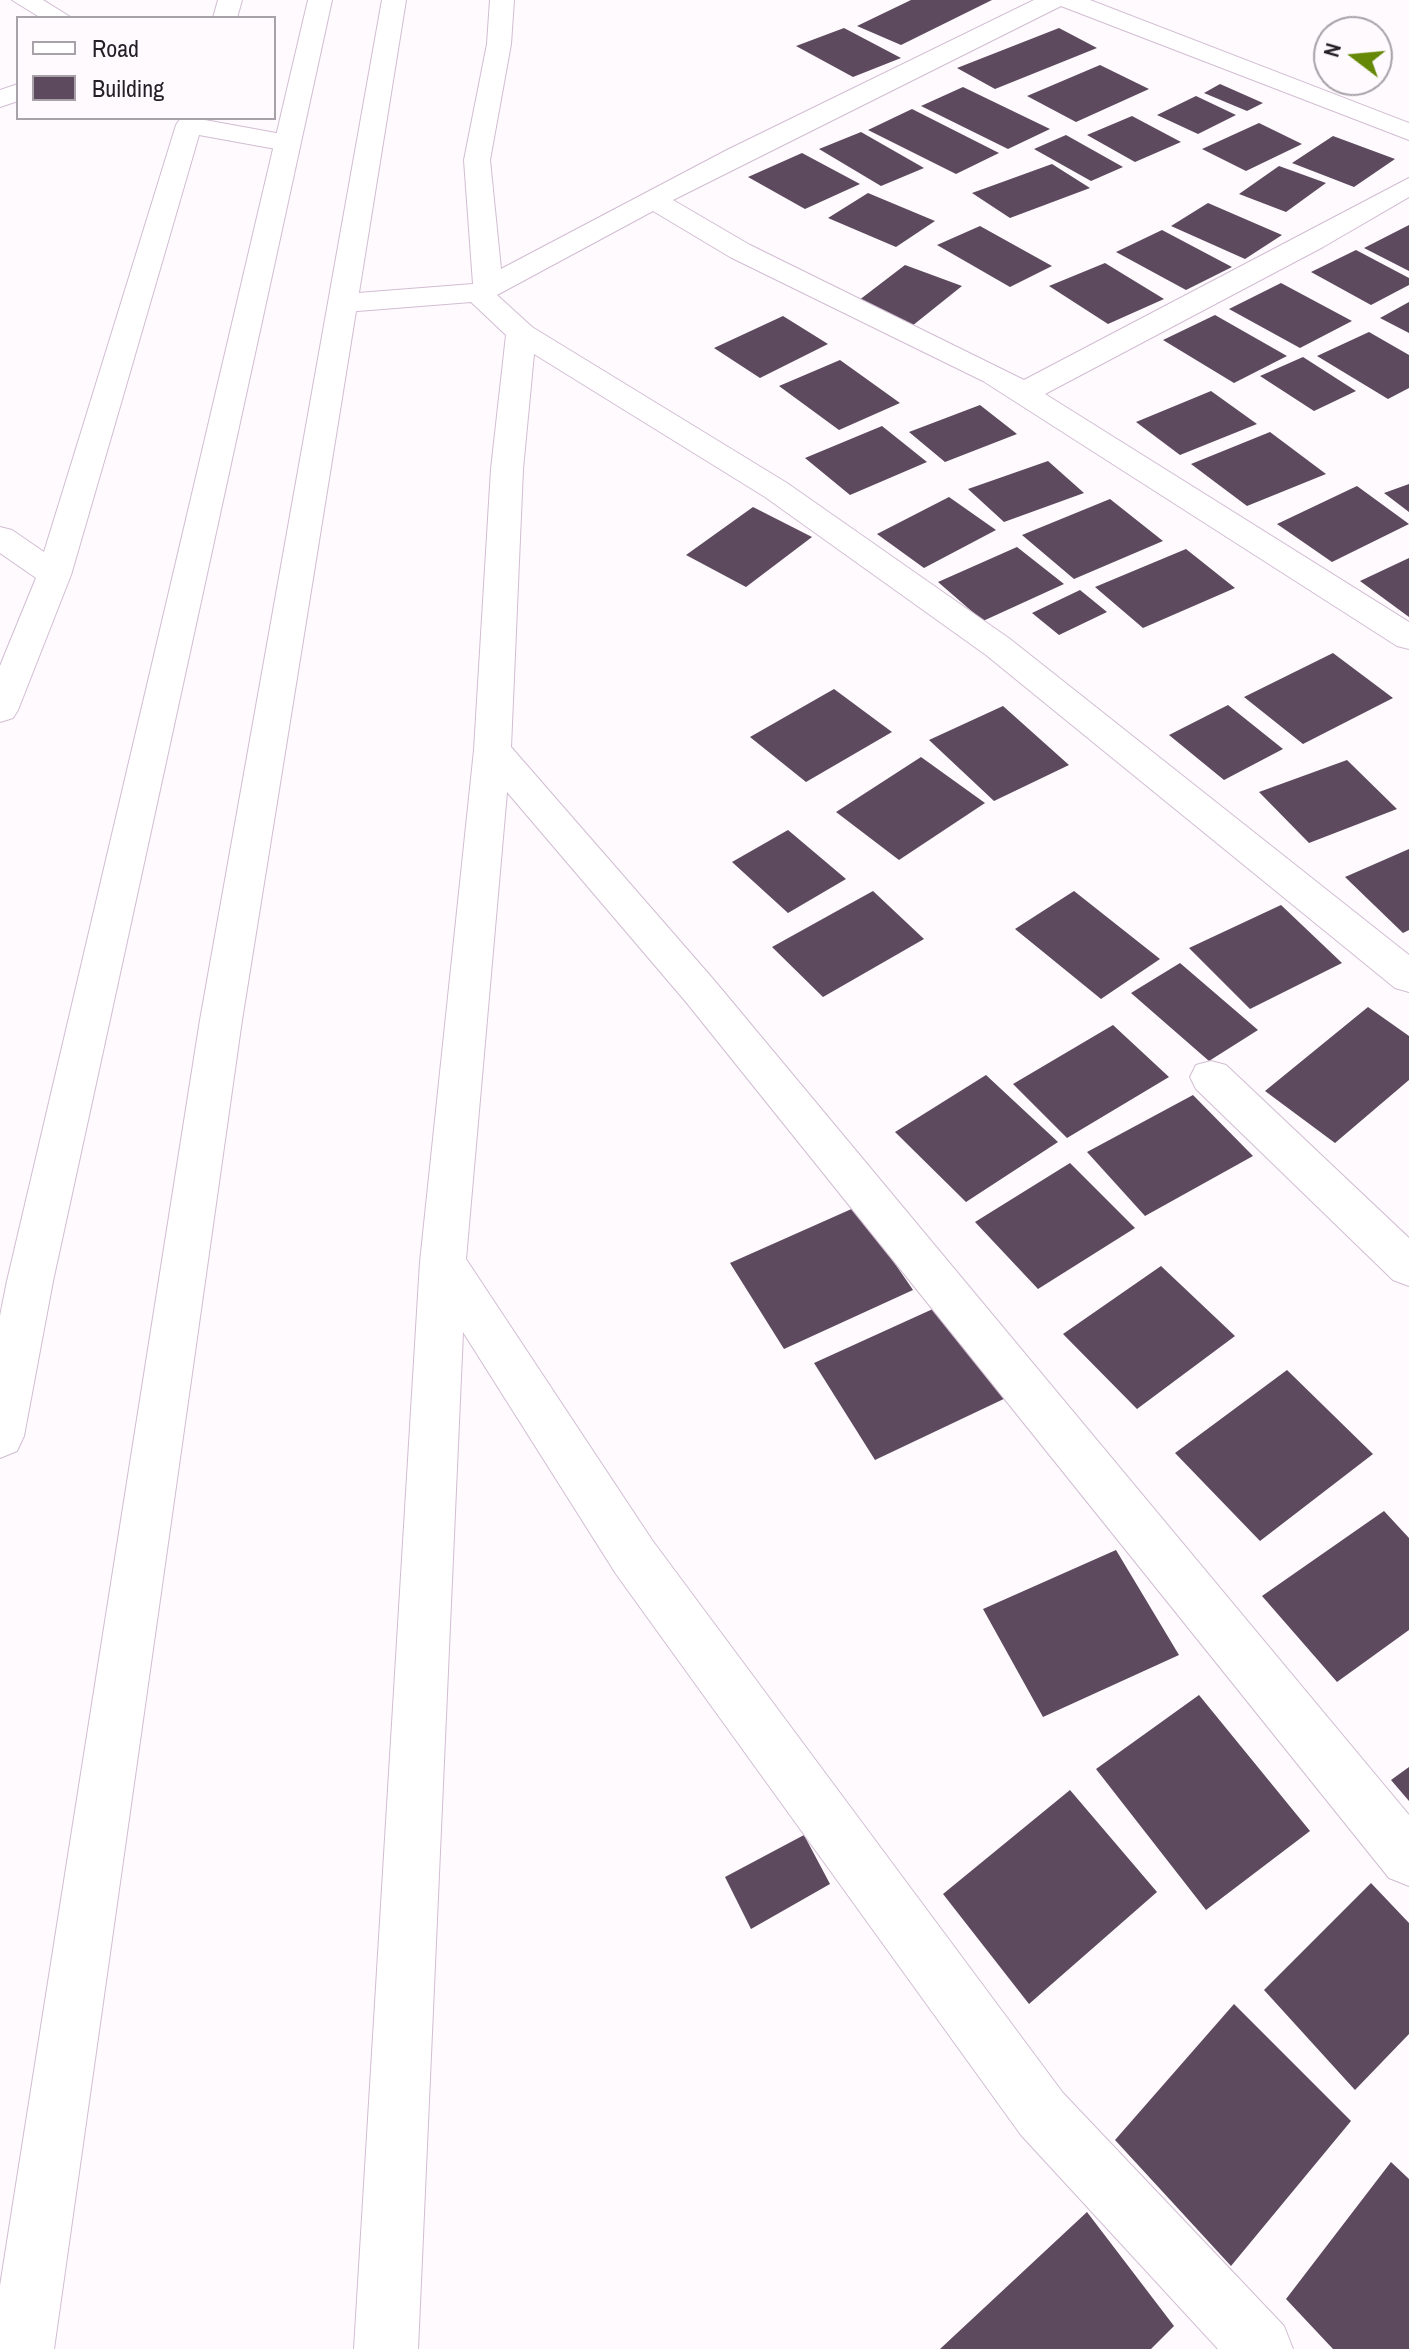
<!DOCTYPE html>
<style>
body{margin:0}
#map{position:relative;width:1409px;height:2349px;overflow:hidden;background:#fefafe;font-family:"Archivo Narrow",sans-serif}
canvas{display:block}
.legend{position:absolute;left:16px;top:16px;width:260px;height:104px;box-sizing:border-box;background:#fefafe;border:2px solid #a8a2a8;margin:0;padding:10px 14px;list-style:none;font-size:24px;color:#261f27}
.legend li{display:flex;align-items:center;gap:16px;height:40px}
.legend b{width:40px;border:2px solid #a8a2a8}
.north{position:absolute;left:1313px;top:16px;width:80px;height:80px;box-sizing:border-box;background:#fefafe;border:2px solid #a8a2a8;border-radius:50%;rotate:286deg;font-size:22px;font-weight:700;line-height:32px;text-align:center;color:#261f27}
.north::after{content:'';display:block;margin:auto;width:28px;height:36px;background:#668807;clip-path:polygon(50% 0,100% 100%,50% 72%,0 100%)}
</style>
<div id="map">
<canvas width="1409" height="2349"></canvas>
<ul class="legend">
<li><b style="height:10px;background:#fff"></b>Road</li>
<li><b style="height:22px;background:#5d4a5e"></b>Building</li>
</ul>
<div class="north">N</div>
</div>
<script>
const g = document.querySelector('canvas').getContext('2d');
g.lineJoin = 'round';
function fillPath(path, color) { g.fillStyle = color; g.fill(path, 'evenodd'); }
const poly = rows => new Path2D(rows.map(r => 'M' + r).join(''));
function strokePath(path, color, width, dash) { g.strokeStyle = color; g.lineWidth = width; g.lineCap = dash ? 'butt' : 'round'; g.setLineDash(dash || []); g.stroke(path); }
fillPath(poly([
 [911,0,992,0,901,45,857,26],
 [844,28,901,58,853,77,796,46],
 [1059,28,1097,48,995,89,957,68],
 [1100,65,1149,89,1076,122,1027,96],
 [1220,84,1263,103,1247,111,1204,93],
 [963,87,1050,129,1008,149,921,106],
 [1196,96,1236,115,1198,134,1157,115],
 [912,109,999,153,956,174,868,130],
 [1132,116,1181,142,1135,162,1087,135],
 [1259,123,1302,144,1246,171,1202,149],
 [861,132,924,168,881,186,819,149],
 [1066,135,1123,167,1091,181,1034,149],
 [1333,136,1395,159,1354,187,1292,163],
 [802,153,860,184,805,209,748,177],
 [1052,164,1090,188,1010,218,972,193],
 [1279,166,1326,183,1286,212,1239,194],
 [868,193,935,221,896,247,828,218],
 [1208,203,1282,235,1245,259,1171,226],
 [1409,225,1409,271,1364,248],
 [980,226,1052,266,1010,287,937,245],
 [1162,230,1232,267,1186,290,1116,252],
 [1356,250,1409,278,1409,285,1371,305,1311,272],
 [1105,263,1164,299,1108,324,1049,286],
 [905,265,962,286,912,326,854,304],
 [1281,283,1352,321,1300,348,1229,309],
 [1409,302,1409,333,1380,318],
 [1215,315,1287,356,1234,383,1163,340],
 [783,316,828,344,760,378,714,348],
 [1369,332,1409,355,1409,388,1388,399,1317,356],
 [1303,357,1356,391,1314,411,1260,376],
 [840,360,900,403,839,430,779,386],
 [1211,391,1257,424,1180,455,1136,422],
 [980,405,1017,434,945,462,909,432],
 [882,426,927,462,850,495,805,458],
 [1270,432,1326,474,1247,506,1191,464],
 [1048,461,1084,493,1004,522,968,489],
 [1409,484,1409,512,1384,493],
 [1357,486,1409,524,1332,562,1277,524],
 [949,497,996,530,924,568,877,534],
 [1110,499,1163,541,1074,579,1022,535],
 [753,507,812,537,746,587,686,555],
 [1017,547,1064,584,983,621,938,582],
 [1186,549,1235,588,1143,628,1095,587],
 [1409,558,1409,617,1360,581],
 [1080,590,1107,612,1059,635,1032,613],
 [1333,653,1393,698,1303,744,1244,697],
 [834,689,892,732,806,782,750,737],
 [1228,705,1283,749,1224,780,1169,735],
 [1003,706,1069,765,994,801,929,740],
 [921,757,985,803,899,860,836,812],
 [1347,760,1397,809,1309,843,1259,792],
 [788,830,846,879,788,913,732,862],
 [1409,849,1409,930,1403,933,1345,877],
 [873,891,924,939,823,997,772,947],
 [1074,891,1160,959,1101,999,1015,929],
 [1281,905,1342,963,1250,1009,1189,948],
 [1180,963,1258,1030,1209,1061,1131,993],
 [1368,1007,1409,1036,1409,1080,1335,1143,1265,1091],
 [1113,1025,1169,1077,1067,1138,1013,1084],
 [986,1075,1058,1142,966,1202,895,1132],
 [1193,1095,1253,1156,1145,1216,1087,1152],
 [1070,1163,1135,1228,1038,1289,975,1222],
 [856,1207,913,1290,784,1349,730,1263],
 [1161,1266,1235,1336,1137,1409,1063,1334],
 [946,1303,1010,1396,875,1460,814,1363],
 [1287,1370,1373,1454,1260,1541,1175,1453],
 [1384,1511,1409,1538,1409,1630,1337,1682,1262,1596],
 [1116,1550,1179,1655,1043,1717,983,1609],
 [1199,1695,1310,1831,1206,1910,1096,1769],
 [1409,1767,1409,1801,1391,1780],
 [1070,1790,1157,1892,1029,2004,943,1894],
 [804,1835,830,1884,751,1929,725,1877],
 [1371,1883,1409,1923,1409,2034,1355,2090,1264,1990],
 [1234,2004,1351,2121,1231,2266,1115,2140],
 [1391,2162,1409,2179,1409,2349,1333,2349,1286,2299],
 [1087,2212,1174,2326,1151,2349,940,2349]
]), '#5d4a5e');
const minor = poly([
 [12,0,43,0,72,18,41,18,12,0],
 [218,0,242,0,237,18,213,18,218,0],
 [490,0,514,0,511,44,490,160,501,269,727,150,1034,0,1090,0,1409,123,1409,140,1061,6,673,200,750,245,1024,380,1409,178,1409,197,1323,247,1045,394,1409,622,1409,649,1397,646,983,381,730,257,653,211,497,295,532,327,787,483,1010,639,1409,955,1409,992,1395,988,986,655,765,497,534,354,523,469,511,747,714,980,1409,1815,1409,1886,1389,1878,686,1002,507,792,466,1259,652,1540,1063,2093,1284,2326,1293,2349,1218,2349,1021,2135,616,1574,463,1332,418,2349,354,2349,420,1262,474,750,491,469,506,335,471,302,345,312,335,309,330,303,335,297,345,294,473,284,464,160,487,44,490,0],
 [18,84,18,101,0,107,0,90,18,84],
 [194,118,287,135,296,137,300,143,296,149,287,151,199,135,71,575,18,710,13,718,0,722,0,666,36,578,0,553,0,527,12,530,44,552,176,125,180,119,194,118],
 [1211,1061,1226,1065,1409,1238,1409,1286,1393,1280,1196,1089,1190,1077,1196,1065,1211,1061]
]);
const motorway = poly([
 [308,0,332,0,53,1281,24,1436,17,1451,0,1458,0,1316,7,1281,308,0],
 [382,0,406,0,242,1020,54,2349,0,2349,0,2286,200,1020,382,0]
]);
strokePath(minor, '#d2bdd3', 2);
strokePath(motorway, '#d2bdd3', 2);
fillPath(minor, '#fff');
fillPath(motorway, '#fff');
</script>
